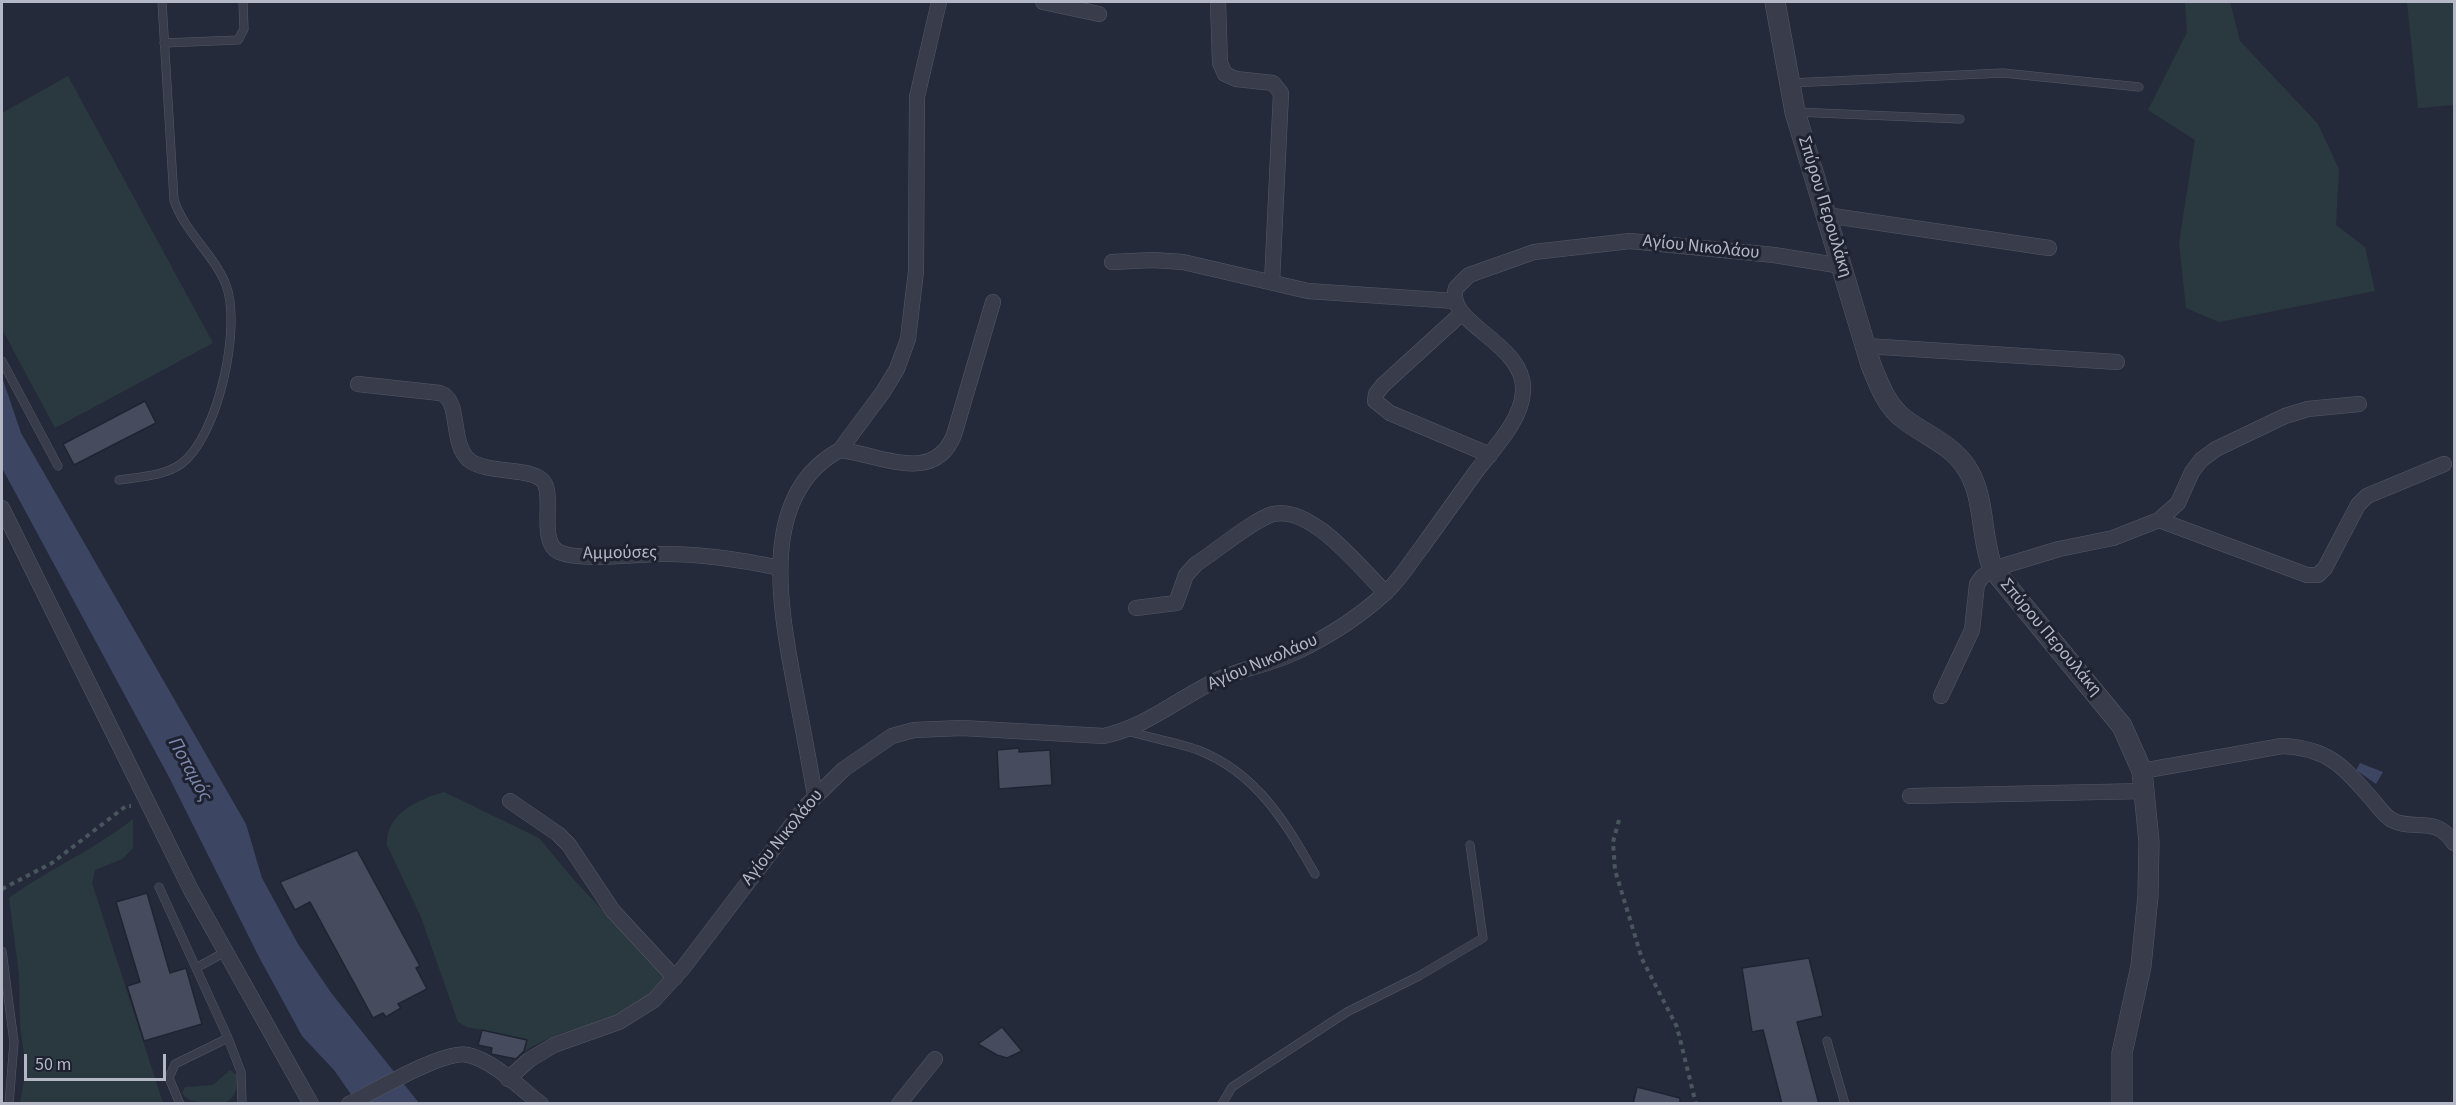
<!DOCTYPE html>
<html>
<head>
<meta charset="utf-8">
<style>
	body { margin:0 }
	#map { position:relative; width:2456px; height:1105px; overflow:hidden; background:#252a3a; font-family:"Source Sans 3",sans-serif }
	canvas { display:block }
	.frame { position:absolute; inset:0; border:3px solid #b4b8c6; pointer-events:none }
	.scale { position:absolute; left:24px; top:1054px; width:142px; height:27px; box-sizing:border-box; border:3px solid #b4b8c6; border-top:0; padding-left:8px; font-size:18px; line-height:21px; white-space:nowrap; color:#b4b8c6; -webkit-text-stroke:4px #1e2230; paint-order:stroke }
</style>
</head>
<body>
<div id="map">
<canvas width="2456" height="1105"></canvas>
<div class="frame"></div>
<div class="scale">50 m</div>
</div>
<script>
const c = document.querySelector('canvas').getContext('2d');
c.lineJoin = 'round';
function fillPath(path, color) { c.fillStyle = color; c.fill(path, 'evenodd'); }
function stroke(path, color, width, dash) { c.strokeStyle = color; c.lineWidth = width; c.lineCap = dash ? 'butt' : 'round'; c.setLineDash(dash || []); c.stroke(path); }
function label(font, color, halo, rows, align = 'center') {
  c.font = font + ' "Source Sans 3",sans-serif'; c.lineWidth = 6; c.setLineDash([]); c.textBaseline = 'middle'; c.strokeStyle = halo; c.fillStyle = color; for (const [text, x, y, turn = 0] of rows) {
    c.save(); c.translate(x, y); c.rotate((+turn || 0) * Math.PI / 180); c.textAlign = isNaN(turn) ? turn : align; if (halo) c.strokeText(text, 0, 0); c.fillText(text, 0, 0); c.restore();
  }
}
const green = new Path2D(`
	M2185,2H2230L2240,41L2318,124L2339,169L2336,225L2365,247L2375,291L2219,322L2186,308L2179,243L2195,140L2148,110L2187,32Z
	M2407,2H2454V105L2418,108Z
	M68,76L213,343L55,428L2,329V113Z
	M444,792L539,838L574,880L667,978C650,994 632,1009 610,1018C580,1029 551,1033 524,1052L527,1039L467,1027L458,1022L421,917L387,845C385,814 419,799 444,792Z
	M133,819V848L122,859L95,870L92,883L163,1103H20L26,1069L20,1025L19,974L9,898C49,869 94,850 133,819Z
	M230,1070L239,1077C238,1088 235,1097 225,1103C211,1103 190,1105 182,1093L185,1087L213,1085Z`);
const water = new Path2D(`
	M2,377L21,433L246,824L262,878L298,944L332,994L419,1103H357L334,1070L302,1036L259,957L170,779L2,468Z
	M2360,763L2383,772L2376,784L2356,770Z`);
const building = new Path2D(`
	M145,401L156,423L74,465L63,444Z
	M1019,748V752L1050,750L1052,785L999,789L997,750Z
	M357,850L420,966L416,968L427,989L398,1004L401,1008L386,1017L383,1013L373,1018L310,902L295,910L280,882Z
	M147,893L170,973L186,968L202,1024L144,1041L127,986L140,982L116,902Z
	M1809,958L1823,1016L1797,1022L1819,1104H1782L1763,1030L1752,1032L1742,968Z
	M1002,1027L1022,1051L1007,1058L997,1055L978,1044Z
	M482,1030L527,1040L524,1051L516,1059L491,1054L492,1048L478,1045Z
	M1637,1087L1680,1098V1104H1633Z`);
const path = new Path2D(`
	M1619,820L1613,842L1615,870L1642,959L1677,1027L1696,1104
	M2,889L52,863L126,806H131`);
const service = new Path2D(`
	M164,43L238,40L244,29L243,2
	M1790,83L2003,73L2139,87
	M1796,112L1960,119
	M2,361L58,466
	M119,480C139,477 164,476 181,464C218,437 242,327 226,285C214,254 185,233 174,200L162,2
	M1127,731C1151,738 1176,742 1198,750C1257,773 1286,823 1315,874
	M159,887L228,1038L175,1064L169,1078L180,1104
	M2,951L14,1042L9,1104
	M196,968L225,952
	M228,1038L241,1072L242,1104
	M1827,1041L1845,1104
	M1222,1104L1232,1087L1347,1012L1419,976L1483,938L1470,845`);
const minor = new Path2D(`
	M1043,2L1099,14
	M1218,2L1220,63L1225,74L1236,79L1273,83L1281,93L1272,282
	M1826,215L2049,248
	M1112,262L1153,260L1183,262L1308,291L1455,301
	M1462,313L1383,385L1376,394L1375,401L1390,413L1490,455
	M1866,346L2117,362
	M358,384L440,393C462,400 449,442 469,460C488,475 537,466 545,484C553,500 539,543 559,552C581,562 641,553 667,554C706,554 742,560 780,568
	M840,450L883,392L897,369L908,339L916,271L917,97L939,2
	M2,508L191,890L311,1104
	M2159,520L2307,575H2318L2325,568L2358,505L2367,496L2444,464
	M1136,608L1176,603L1186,575L1196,564C1215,552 1254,519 1273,514C1312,505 1360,568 1386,593
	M1941,696L1972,630L1977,584L1982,577L1993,569L2059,549L2113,538L2159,520L2178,503L2192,472L2201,460L2216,449L2285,416L2308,409L2359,404
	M2142,771L2282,746C2327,748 2342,765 2370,797C2377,805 2384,816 2392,820C2414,832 2435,814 2454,843
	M815,796C809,760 802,724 795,688C781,612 756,495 840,450C881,455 934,485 954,435L993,302
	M1910,796L2146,791
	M510,801L558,834L569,845L613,911L675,978
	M508,1079L529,1060L554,1045L619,1022L654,1000L683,968L806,806L844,769L892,736L914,730L962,728L1104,736C1148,726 1177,699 1217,680C1243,668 1273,664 1298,651C1329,636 1360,616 1385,593C1400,580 1410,562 1422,547C1440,522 1457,498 1475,473C1492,450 1521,422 1523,392C1527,343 1444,324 1456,288L1469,275L1534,252L1630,241L1774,255L1842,266
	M349,1104C373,1092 445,1049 468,1055C494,1061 520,1088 541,1104
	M899,1104L935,1059`);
const tertiary = new Path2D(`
	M1775,2L1795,112L1871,365C1879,385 1887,406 1904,419C1925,435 1951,444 1966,467C1986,496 1980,538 1993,569L2122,726L2142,771L2149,842L2148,896L2141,966L2122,1053V1104`);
const streetNames = [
	["Σπύρου Περουλάκη",1824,207,73],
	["Αγίου Νικολάου",1701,248,6],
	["Αμμούσες",620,554,-1],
	["Σπύρου Περουλάκη",2050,638,50],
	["Αγίου Νικολάου",1263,663,-23],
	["Αγίου Νικολάου",783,838,-51]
];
const waterNames = [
	["Ποταμός",189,770,61]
];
fillPath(green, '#2a393f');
fillPath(water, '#3c4562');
fillPath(building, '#464b5e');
stroke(building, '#202432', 1.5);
stroke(service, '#545866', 9);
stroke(minor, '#545866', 16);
stroke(tertiary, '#545866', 21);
stroke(path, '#49565d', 4, [4.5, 4.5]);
stroke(service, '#393d4b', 8);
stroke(minor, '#393d4b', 15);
stroke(tertiary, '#393d4b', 20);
label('18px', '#b4b8c6', '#1e2230', streetNames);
label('italic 20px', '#7e89ac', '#1e2230', waterNames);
</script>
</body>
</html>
